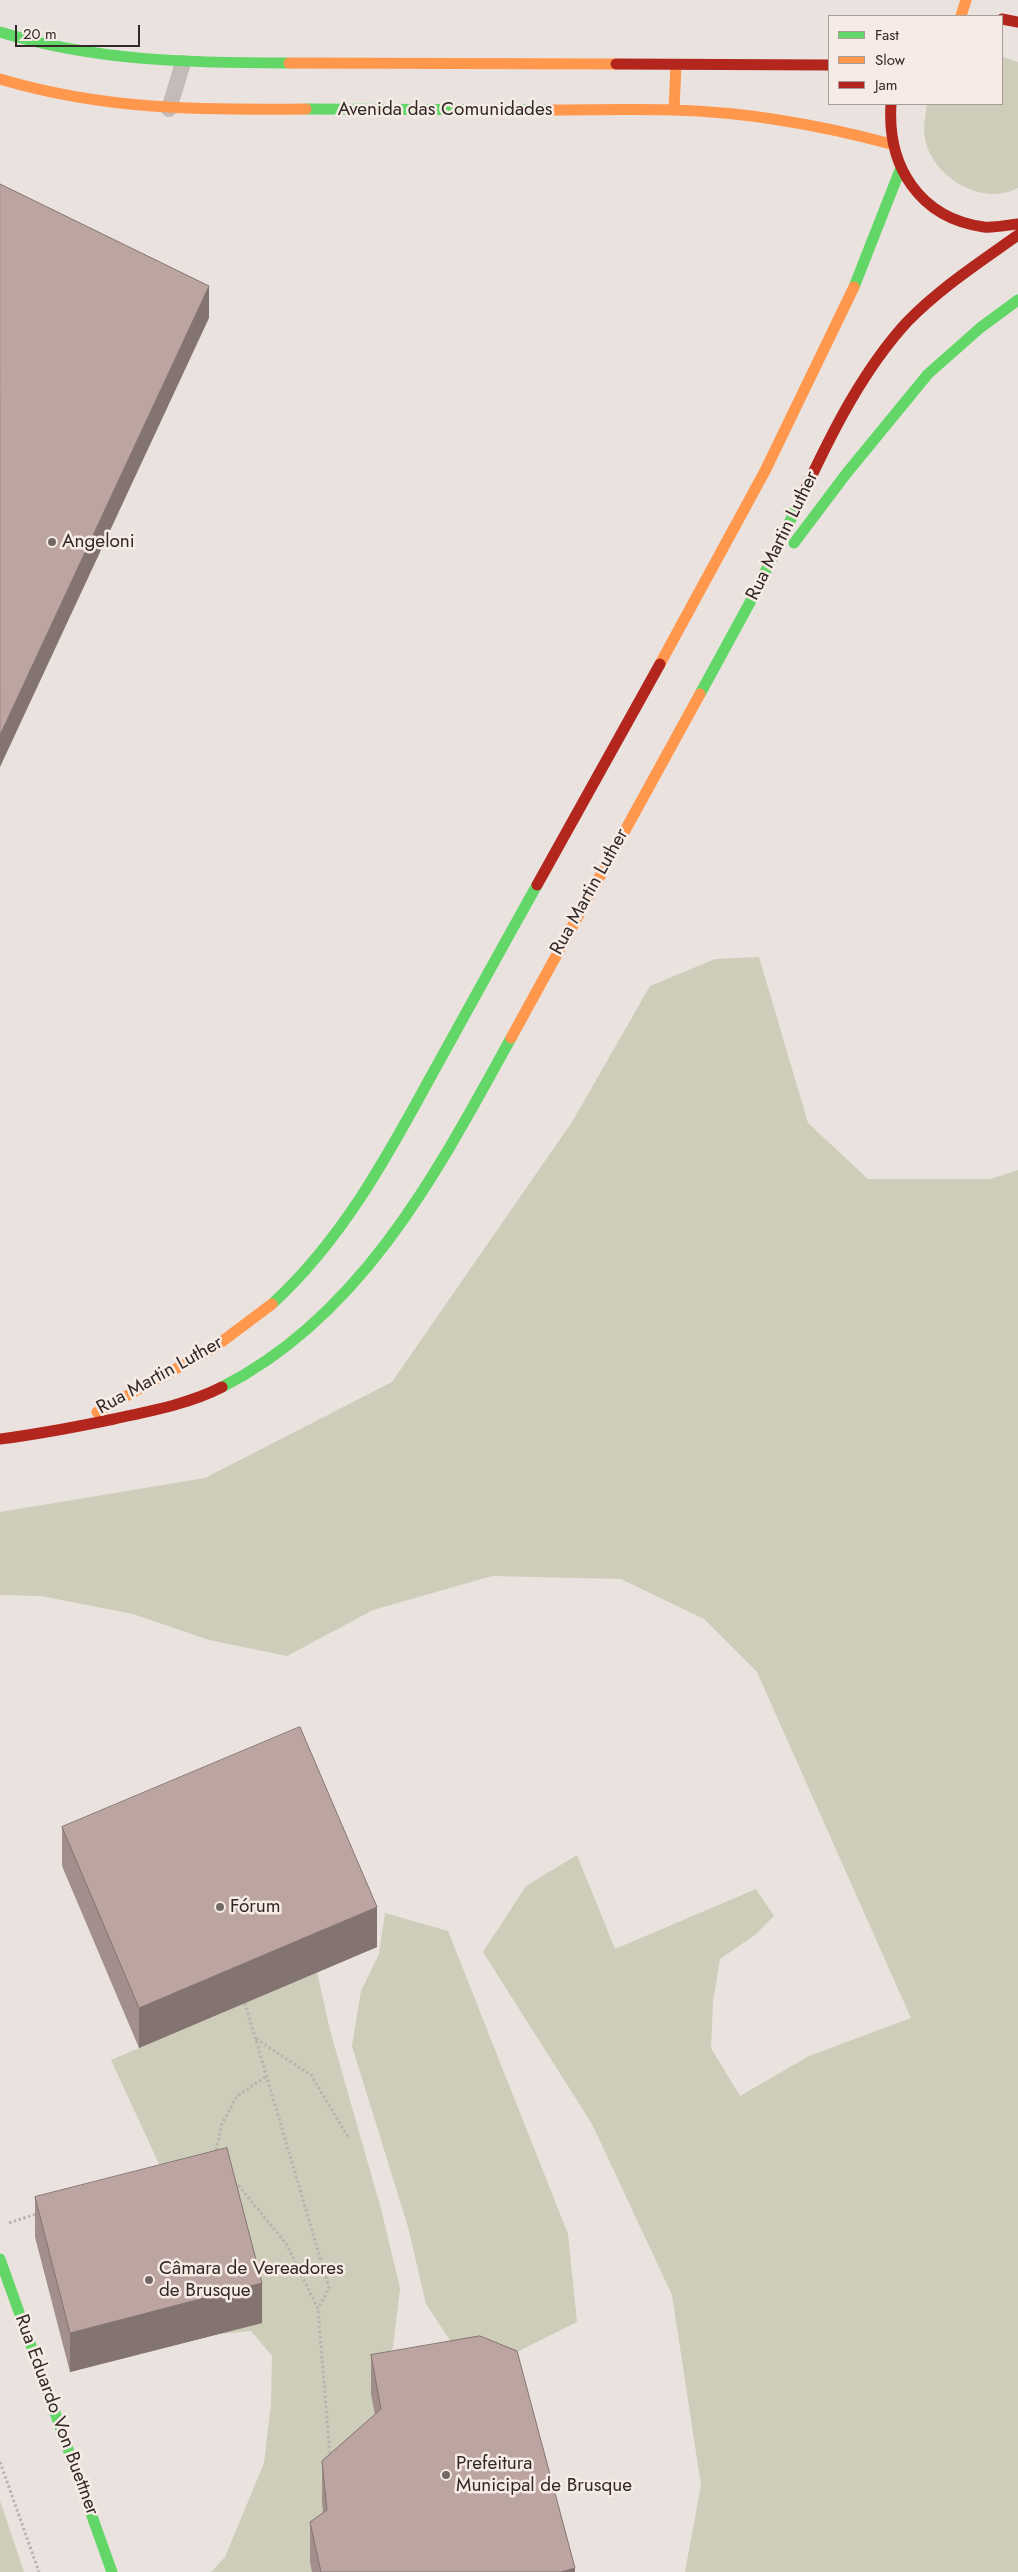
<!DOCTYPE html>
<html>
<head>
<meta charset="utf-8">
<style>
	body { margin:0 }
	#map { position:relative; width:1018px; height:2572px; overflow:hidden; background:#e9e2de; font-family:Jost,sans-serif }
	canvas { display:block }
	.legend { position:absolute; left:828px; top:15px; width:175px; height:90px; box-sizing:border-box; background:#f7ece5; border:1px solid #a89e99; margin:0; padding:6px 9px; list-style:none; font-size:15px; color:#322826 }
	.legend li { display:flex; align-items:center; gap:10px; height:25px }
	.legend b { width:25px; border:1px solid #a89e99 }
	.scale { position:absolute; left:15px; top:25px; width:125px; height:22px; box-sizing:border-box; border:2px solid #322826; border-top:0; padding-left:6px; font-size:15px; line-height:18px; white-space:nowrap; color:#322826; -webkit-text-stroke:4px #f7ece5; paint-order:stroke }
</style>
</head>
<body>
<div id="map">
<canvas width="1018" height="2572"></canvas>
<ul class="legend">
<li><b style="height:6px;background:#63d668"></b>Fast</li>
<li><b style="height:6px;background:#ff974d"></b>Slow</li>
<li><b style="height:6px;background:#b3261e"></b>Jam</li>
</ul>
<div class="scale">20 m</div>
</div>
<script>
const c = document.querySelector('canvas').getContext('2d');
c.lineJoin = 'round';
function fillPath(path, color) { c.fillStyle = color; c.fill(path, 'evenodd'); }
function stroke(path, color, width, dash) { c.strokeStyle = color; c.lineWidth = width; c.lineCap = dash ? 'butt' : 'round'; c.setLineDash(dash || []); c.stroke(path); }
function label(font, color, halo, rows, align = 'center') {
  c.font = font + ' Jost,sans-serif'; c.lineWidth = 5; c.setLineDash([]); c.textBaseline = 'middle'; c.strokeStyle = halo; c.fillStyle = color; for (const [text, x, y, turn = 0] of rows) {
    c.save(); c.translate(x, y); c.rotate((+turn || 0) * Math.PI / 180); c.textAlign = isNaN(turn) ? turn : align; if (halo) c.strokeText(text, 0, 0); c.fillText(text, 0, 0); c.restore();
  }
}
const green = new Path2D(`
	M1002,57L1018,62V188C984,206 938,180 927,146C922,132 925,118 927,104H1002Z
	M759,957L808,1123L868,1179H990L1018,1170V2572H685L701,2485L672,2295L592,2124L483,1952L526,1886L577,1855L615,1949L756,1889L774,1916L755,1935L720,1959L713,2001L711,2048L740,2096L809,2056L911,2018L757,1672L704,1619L621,1579L492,1576L373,1610L287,1656L209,1640L133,1614L41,1596L0,1595V1512L205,1478L392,1382L572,1122L650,986L715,959Z
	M385,1913L448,1931L568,2234L577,2322L519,2351L489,2359L455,2348L426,2304L408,2227L352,2046L361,1991L379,1954Z
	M317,1972L330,2030L381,2209L400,2288L393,2347L371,2395L381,2449L327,2550L312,2572H211L225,2557L264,2463L271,2404L272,2356L251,2331L219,2334L262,2323L176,2201L111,2060Z
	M0,2501L24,2572H0Z`);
const path = new Path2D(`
	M245,2003L329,2288L318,2309
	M256,2039L311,2075L348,2137
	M215,2155L222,2124L237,2096L267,2076
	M234,2183L239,2186L287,2245L318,2309L330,2456
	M9,2223L39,2213
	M0,2462L39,2572`);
const lane = new Path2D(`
	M169,109L183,63`);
const fast = new Path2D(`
	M0,32C95,61 190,63 289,63
	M306,109L549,110
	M854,287L900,170
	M794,543L846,474L928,374L980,328L1018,300
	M700,694L754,595L806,488
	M272,1304C341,1241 386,1159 430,1078C466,1013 501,949 537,885
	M222,1387C362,1316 438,1171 511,1038
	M0,2259L112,2572`);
const slow = new Path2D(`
	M961,16L966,0
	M289,63L616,64
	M0,79C104,110 199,110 306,109
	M549,110C590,110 632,109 674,110C747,112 820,125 891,144
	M674,110L676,65
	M660,664L765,471L854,287
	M511,1038L700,694
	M97,1412L212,1349L272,1304`);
const jam = new Path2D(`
	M1002,19L1018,22
	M616,64L829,65
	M891,104C887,166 919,218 984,227C995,228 1007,225 1018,224
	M806,488C833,430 864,369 907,322C940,288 980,262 1018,235
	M537,885L660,664
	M0,1439C39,1434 76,1427 114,1419C150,1411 189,1404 222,1387`);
const wall = new Path2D(`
	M62,1827L377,1947L139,2048L62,1866Z
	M35,2197L262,2323L70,2372L35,2237Z
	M371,2355L575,2572H312L310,2562V2522L323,2513L322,2501V2461L375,2415L371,2395Z`);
const shadedWall = new Path2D(`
	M209,286V318L0,767V735Z
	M377,1907V1947L139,2048V2008Z
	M262,2283V2323L70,2372V2333Z
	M575,2568V2572H561Z`);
const building = new Path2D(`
	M0,184L209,286L0,735Z
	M300,1727L377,1907L139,2008L62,1827Z
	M227,2148L262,2283L70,2333L35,2197Z
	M480,2336L517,2351L575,2568L561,2572H321L310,2522L327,2510L322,2461L381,2409L371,2355Z`);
const markers = [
	[52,542,5,"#726966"],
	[220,1907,5,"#726966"],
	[149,2280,5,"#726966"],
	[446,2475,5,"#726966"]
];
const streetNames = [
	["Avenida das Comunidades",445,110],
	["Rua Martin Luther",783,536,-64],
	["Rua Martin Luther",590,892,-61],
	["Rua Martin Luther",160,1376,-29],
	["Rua Eduardo Von Buettner",56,2415,70]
];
const poiNames = [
	["Angeloni",62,542],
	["Fórum",230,1907],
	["Câmara de Vereadores",159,2269],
	["de Brusque",159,2291],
	["Prefeitura",456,2464],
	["Municipal de Brusque",456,2486]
];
fillPath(green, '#cdcdb9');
stroke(path, '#bbb3b0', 3, [2.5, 2.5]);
stroke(lane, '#c2bbb7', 16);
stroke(fast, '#63d668', 11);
stroke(slow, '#ff974d', 11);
stroke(jam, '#b3261e', 11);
fillPath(wall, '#a28e8a');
fillPath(shadedWall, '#847471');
fillPath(building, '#bca5a1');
stroke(building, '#847471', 1);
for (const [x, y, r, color] of markers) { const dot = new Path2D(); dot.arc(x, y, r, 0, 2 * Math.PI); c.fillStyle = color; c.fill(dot); stroke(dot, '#f7ece5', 2); }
label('19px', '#322826', '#f7ece5', streetNames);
label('19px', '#322826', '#f7ece5', poiNames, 'left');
</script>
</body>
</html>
